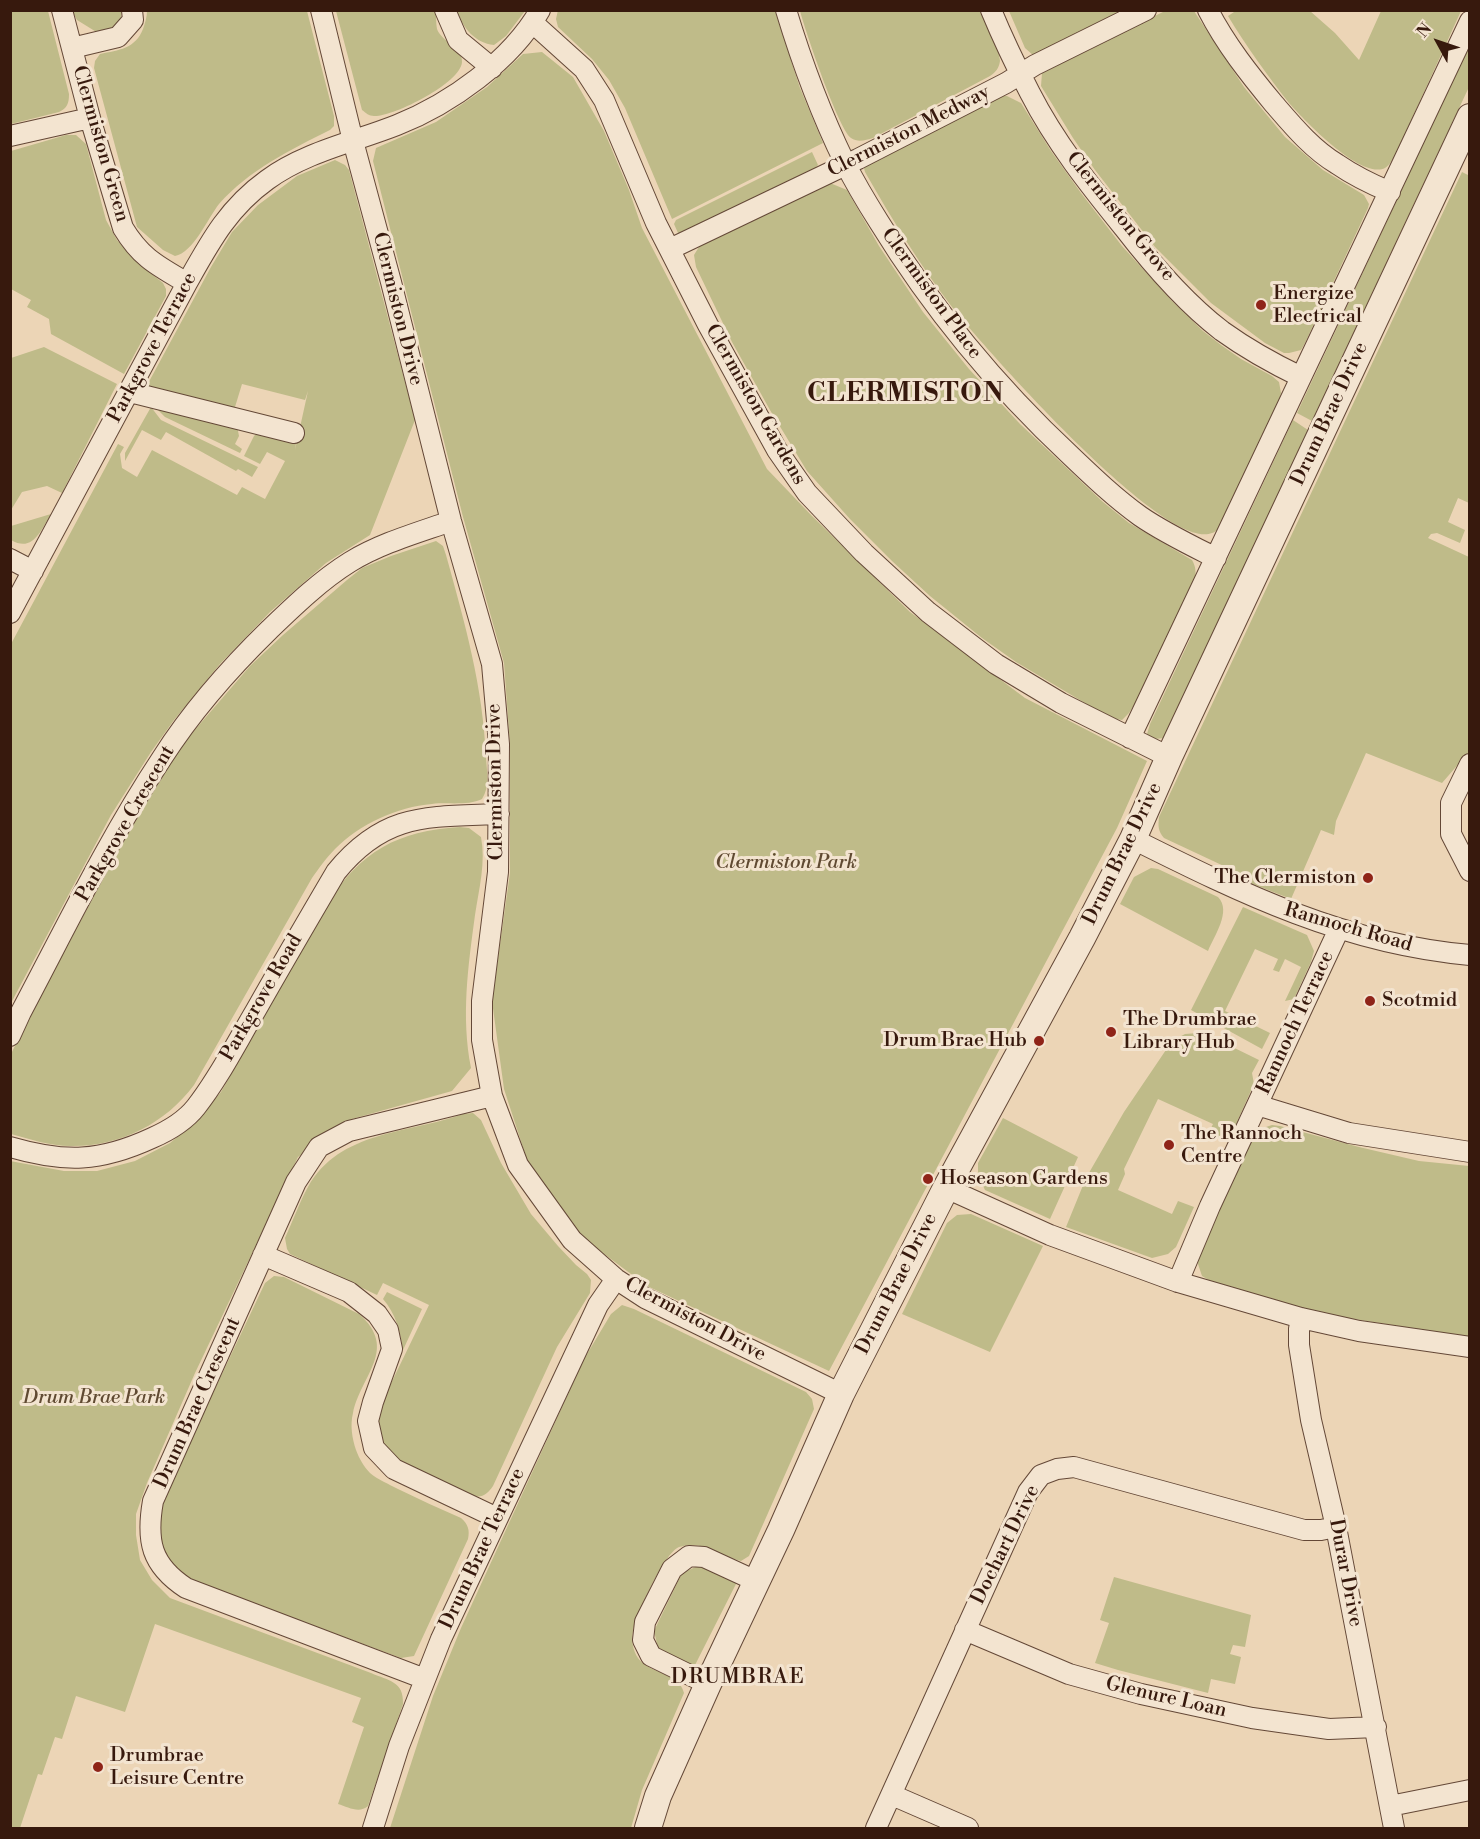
<!DOCTYPE html>
<html>
<head>
<meta charset="utf-8">
<style>
	body { margin:0 }
	#map { position:relative; width:1480px; height:1839px; overflow:hidden; background:#ecd5b6; font-family:"Libre Bodoni",serif }
	canvas { display:block }
	.frame { position:absolute; inset:0; border:12px solid #37190d; pointer-events:none }
	.north { position:absolute; left:1408px; top:12px; width:60px; height:60px; -webkit-text-stroke:4px #f3e4d0; paint-order:stroke; rotate:310deg; font-size:16px; font-weight:700; line-height:24px; text-align:center; color:#37190d }
	.north::after { content:''; display:block; margin:auto; width:21px; height:27px; background:#37190d; clip-path:polygon(50% 0,100% 100%,50% 72%,0 100%) }
</style>
</head>
<body>
<div id="map">
<canvas width="1480" height="1839"></canvas>
<div class="frame"></div>
<div class="north">N</div>
</div>
<script>
const c = document.querySelector('canvas').getContext('2d');
c.lineJoin = 'round';
function fillPath(path, color) { c.fillStyle = color; c.fill(path, 'evenodd'); }
function stroke(path, color, width, dash) { c.strokeStyle = color; c.lineWidth = width; c.lineCap = dash ? 'butt' : 'round'; c.setLineDash(dash || []); c.stroke(path); }
function label(font, color, halo, rows, align = 'center') {
  c.font = font + ' "Libre Bodoni",serif'; c.lineWidth = 6; c.setLineDash([]); c.textBaseline = 'middle'; c.strokeStyle = halo; c.fillStyle = color; for (const [text, x, y, turn = 0] of rows) {
    c.save(); c.translate(x, y); c.rotate((+turn || 0) * Math.PI / 180); c.textAlign = isNaN(turn) ? turn : align; if (halo) c.strokeText(text, 0, 0); c.fillText(text, 0, 0); c.restore();
  }
}
const green = new Path2D(`
	M558,10L775,11L800,88L823,143L672,219L625,108L609,80L592,59L558,27L556,19Z
	M1237,10L1310,11L1335,33L1359,60L1381,11H1461L1394,158C1391,161 1389,166 1385,168C1361,180 1304,120 1289,103C1267,75 1246,46 1228,16Z
	M10,11H48L69,94C69,104 67,108 59,112L11,124Z
	M72,11H122L121,18L116,28L98,33L77,20Z
	M147,11H307L334,116V126L330,130C290,150 249,170 219,204C208,218 193,253 175,256L163,250L137,227L94,68L95,61L100,54C119,50 135,49 143,29C145,23 147,17 147,11Z
	M336,11H436C436,16 436,24 437,29C441,41 463,48 462,62C461,83 393,117 374,116C369,116 366,113 362,110Z
	M457,11V10L525,11L506,36L494,45C475,43 463,28 457,11Z
	M800,11H981C985,22 1000,50 1000,61C999,68 996,72 990,76L873,138C866,140 858,143 851,138C838,128 805,30 800,11Z
	M1009,11H1126L1034,56L1025,48Z
	M1165,11H1194L1244,87L1285,137L1323,170L1364,195L1369,204L1368,208L1305,343L1301,350L1289,353H1284L1265,343L1211,303L1155,247L1095,170L1073,138L1041,86L1042,73L1049,68Z
	M1469,46V87L1312,421L1297,413Z
	M542,52L573,77L604,131L629,190L642,228L767,469L812,516L910,612L1025,698L1147,761L1117,828L829,1371L647,1286L572,1230L528,1163L504,1089L492,1001L510,873V745L504,663L463,517L373,161L376,148L436,122L487,87L523,54Z
	M1001,96H1007L1021,103L1051,151L1081,193L1122,246L1172,301L1203,331L1221,345L1241,359L1272,376L1279,382L1281,393L1280,398L1221,523C1219,527 1217,532 1212,533C1165,553 982,345 952,307C919,264 892,219 865,172L864,168L866,164Z
	M66,135H76L86,144L106,220L117,240L138,263L163,283L166,289V296L124,374L51,334L49,319L27,307L31,300L11,289V151Z
	M812,152L818,165L812,172L685,234L678,233L674,224L676,220Z
	M335,160L345,165L349,170L415,420L370,535L326,563L270,612L220,664L174,720L151,752L111,815L11,1003V644L118,444L124,447L120,454L122,468L137,477L152,450L237,495L242,487L265,499L285,461L267,452L260,464L244,456L254,436L260,430L297,437L295,450L308,391L305,400L242,384L235,407L236,412L145,389L211,267L232,232L258,205L297,176Z
	M1462,172L1470,176L1469,503L1458,498L1448,522L1465,530L1460,543L1437,533L1431,534L1428,538L1469,557V755L1462,760L1442,783L1366,753L1336,821L1334,835L1321,830L1291,899L1240,879L1243,875L1164,838C1158,831 1158,826 1159,817Z
	M830,183L847,190L879,246L923,312L969,369L1020,424L1103,502L1129,523L1192,560C1196,567 1196,572 1195,580L1136,702L1129,713L1122,720L1110,718L1016,662L982,638L930,596L892,561L850,519L807,471L770,410L732,342L696,267L694,255L702,242L820,186Z
	M44,347L117,384L62,493L47,486L22,492L11,510V358Z
	M160,406L237,426L239,436L235,444L242,449L240,453L165,417L158,410Z
	M151,407L161,420L258,467L252,477L238,469L236,471L166,432L161,440L142,430L125,461V453Z
	M1293,420L1308,430L1164,738C1157,739 1152,740 1147,734L1150,724Z
	M51,514C41,530 33,553 11,540V526Z
	M436,541L443,546L446,555C465,624 483,686 486,758C487,772 490,787 482,799C469,806 447,802 432,804C397,807 360,824 335,849C327,857 319,868 312,878L194,1085C165,1124 119,1147 70,1146C50,1146 30,1139 11,1134L10,1056L33,1009L128,833L172,761L187,739L250,666L283,635L347,580L362,568L391,556Z
	M460,827L469,828L481,837C486,862 479,889 475,915C468,967 461,1016 471,1068L452,1091L352,1119C340,1125 327,1131 316,1139C310,1145 306,1152 298,1157L195,1373L147,1483L136,1514V1535L140,1560L152,1580L170,1598L371,1673C389,1681 404,1681 403,1704L368,1806C359,1814 348,1807 338,1804L364,1727L352,1722L361,1698L155,1624L125,1712L76,1696L62,1739L55,1737L42,1775L38,1774L20,1828H11L10,1161L64,1171H97L135,1161L170,1143L193,1124L221,1092L327,904C361,851 397,831 460,827Z
	M1151,868L1158,869L1218,897C1232,911 1214,936 1208,951L1120,904L1134,877Z
	M1243,907L1307,935L1314,951L1311,962L1294,999L1285,1001L1301,967L1285,959L1279,972L1273,970L1278,959L1255,949L1225,1011L1270,1033L1262,1049L1191,1010Z
	M1198,1033L1212,1037L1259,1060L1252,1073L1254,1084L1228,1142L1208,1134L1213,1124L1158,1099L1124,1169L1125,1174L1118,1190L1172,1214L1178,1201L1194,1207L1176,1247L1168,1254L1152,1258L1066,1227L1086,1178L1124,1112L1172,1041L1185,1034Z
	M473,1113L481,1120L501,1163L531,1214L558,1246L576,1265L587,1274L591,1280L590,1293L557,1347L493,1486C488,1493 483,1498 474,1496L396,1460L382,1442L379,1434L378,1419L381,1404L429,1305L383,1283L377,1295L290,1254L287,1249L285,1238C293,1221 299,1203 308,1187C340,1130 408,1134 463,1114Z
	M1003,1118L1078,1157L1050,1219L985,1190L978,1175V1163Z
	M1272,1125L1280,1126L1359,1147L1419,1161L1469,1166V1337L1322,1314L1212,1282L1202,1276L1196,1258L1250,1141L1263,1128Z
	M971,1214L1043,1246L990,1352L902,1314L947,1223L957,1215Z
	M274,1276L284,1277L359,1314C399,1349 361,1375 353,1413C350,1425 352,1438 356,1450C359,1458 364,1467 370,1473C378,1480 389,1484 398,1489C419,1499 440,1509 461,1518C468,1524 470,1530 468,1539L414,1656L401,1658L196,1582C177,1571 159,1555 158,1531C158,1522 160,1512 161,1503L265,1283Z
	M387,1292L422,1309L403,1350C400,1331 396,1314 383,1299Z
	M622,1305L634,1309L806,1392L812,1399L814,1409L749,1556L741,1561C720,1556 703,1539 679,1547C664,1553 636,1615 633,1631C631,1640 633,1651 638,1658C649,1674 679,1672 684,1693L642,1790L631,1828H390L433,1696L461,1628L584,1359L611,1314Z
	M700,1565L737,1582L694,1667L658,1648L654,1631L682,1573Z
	M1114,1577L1251,1615L1245,1647L1233,1645L1230,1654L1241,1657L1235,1684L1211,1679L1208,1693L1118,1670L1095,1663L1109,1623L1100,1620Z`);
const minor = new Path2D(`
	M62,10L90,118L123,228C141,258 158,266 187,283
	M321,10L353,141L391,282L451,521L492,664L499,744L498,872L482,1001V1040L492,1096L518,1165L572,1240L616,1279L645,1298L841,1394
	M445,10L458,40L492,68
	M786,10C802,63 821,114 845,163C855,183 867,203 879,222C933,310 996,386 1071,456C1093,477 1115,498 1140,516C1163,532 1190,545 1216,558
	M991,10C1003,39 1016,66 1030,93C1055,142 1090,186 1124,228C1151,263 1188,305 1222,331C1247,349 1274,364 1301,377
	M1208,10C1226,45 1250,75 1274,104C1293,126 1312,149 1337,164C1353,175 1371,184 1390,192
	M533,23L584,69L604,100L656,223L708,325L777,450L807,493L864,553L928,612L996,664L1061,703L1169,757
	M72,48L118,37L133,20L132,10
	M10,136L90,118
	M670,249L858,159L1006,83L1035,65L1146,10
	M130,392L294,433
	M10,559L33,571
	M10,613L187,283C210,242 228,208 267,180C305,152 354,142 397,125C450,104 511,61 540,10
	M1130,738L1470,21
	M1470,764L1451,803V834L1470,871
	M1133,839C1243,894 1345,944 1470,955
	M10,1036L21,1012C66,927 109,838 162,758C192,711 230,668 270,629C295,605 321,580 350,562C381,543 417,533 451,521
	M1257,1105L1349,1133L1470,1152
	M10,1147C65,1163 100,1162 152,1138C168,1131 185,1121 196,1107C219,1078 237,1042 256,1010C282,964 309,918 336,872C385,812 428,817 499,814
	M946,1188L1050,1235L1178,1282L1301,1318L1359,1331L1470,1347
	M263,1255L349,1292L377,1314L388,1330L392,1349L373,1402L368,1421L374,1448L394,1469L497,1518
	M1178,1282L1210,1206L1339,929
	M1301,1318L1299,1329V1345L1311,1420L1336,1527L1394,1828
	M965,1630L1069,1674L1141,1694L1252,1718L1329,1729L1376,1727
	M425,1679L186,1588C151,1565 146,1541 153,1501L296,1182L319,1147L349,1131L492,1096
	M708,1684L651,1656L643,1640L645,1622L672,1569L689,1556L704,1557L756,1581
	M892,1795L968,1828
	M1390,1806L1470,1790
	M373,1828L399,1746L441,1639L598,1305L616,1279
	M876,1828L1028,1492L1041,1475L1057,1469L1074,1467L1304,1530H1321L1336,1527`);
const tertiary = new Path2D(`
	M648,1828L658,1796L708,1684L781,1530L841,1394L946,1188L1082,938L1133,839L1169,757L1470,117`);
const markers = [
	[1261,305,6,"#8f2418"],
	[1368,878,6,"#8f2418"],
	[1370,1001,6,"#8f2418"],
	[1111,1032,6,"#8f2418"],
	[1039,1041,6,"#8f2418"],
	[1169,1145,6,"#8f2418"],
	[928,1179,6,"#8f2418"],
	[98,1767,6,"#8f2418"]
];
const streetNames = [
	["Clermiston Medway",909,132,-27],
	["Clermiston Green",100,144,74],
	["Clermiston Grove",1120,217,51],
	["Clermiston Place",931,294,54],
	["Clermiston Drive",397,309,76],
	["Parkgrove Terrace",153,348,-62],
	["Clermiston Gardens",755,405,60],
	["Drum Brae Drive",1330,414,-65],
	["Clermiston Drive",496,782,-91],
	["Parkgrove Crescent",126,824,-60],
	["Drum Brae Drive",1123,854,-64],
	["Rannoch Road",1348,928,16],
	["Parkgrove Road",262,998,-60],
	["Rannoch Terrace",1296,1023,-65],
	["Drum Brae Drive",897,1284,-63],
	["Clermiston Drive",695,1320,28],
	["Drum Brae Crescent",198,1403,-66],
	["Dochart Drive",1006,1545,-64],
	["Drum Brae Terrace",483,1549,-65],
	["Durar Drive",1345,1573,79],
	["Glenure Loan",1166,1698,13]
];
const poiNames = [
	["Energize",1273,294],
	["Electrical",1273,317],
	["The Clermiston",1356,878,"right"],
	["Scotmid",1382,1001],
	["The Drumbrae",1123,1020],
	["Library Hub",1123,1043],
	["Drum Brae Hub",1027,1041,"right"],
	["The Rannoch",1181,1134],
	["Centre",1181,1157],
	["Hoseason Gardens",940,1179],
	["Drumbrae",110,1756],
	["Leisure Centre",110,1779]
];
const parkNames = [
	["Clermiston Park",786,863],
	["Drum Brae Park",94,1398]
];
const neighbourhoodNames = [
	["DRUMBRAE",738,1678]
];
const districtNames = [
	["CLERMISTON",906,395]
];
fillPath(green, '#bfbb89');
stroke(minor, '#644837', 22);
stroke(tertiary, '#644837', 28);
stroke(minor, '#f3e4d0', 20);
stroke(tertiary, '#f3e4d0', 26);
for (const [x, y, r, color] of markers) { const dot = new Path2D(); dot.arc(x, y, r, 0, 2 * Math.PI); c.fillStyle = color; c.fill(dot); stroke(dot, '#f3e4d0', 2); }
label('20px', '#37190d', '#f3e4d0', streetNames);
label('20px', '#37190d', '#f3e4d0', poiNames, 'left');
label('italic 20px', '#604a32', '#f3e4d0', parkNames);
c.letterSpacing = '1.5px';
label('21px', '#37190d', '#f3e4d0', neighbourhoodNames);
c.letterSpacing = '0px';
c.letterSpacing = '1.5px';
label('bold 26px', '#37190d', '#f3e4d0', districtNames);
c.letterSpacing = '0px';
</script>
</body>
</html>
